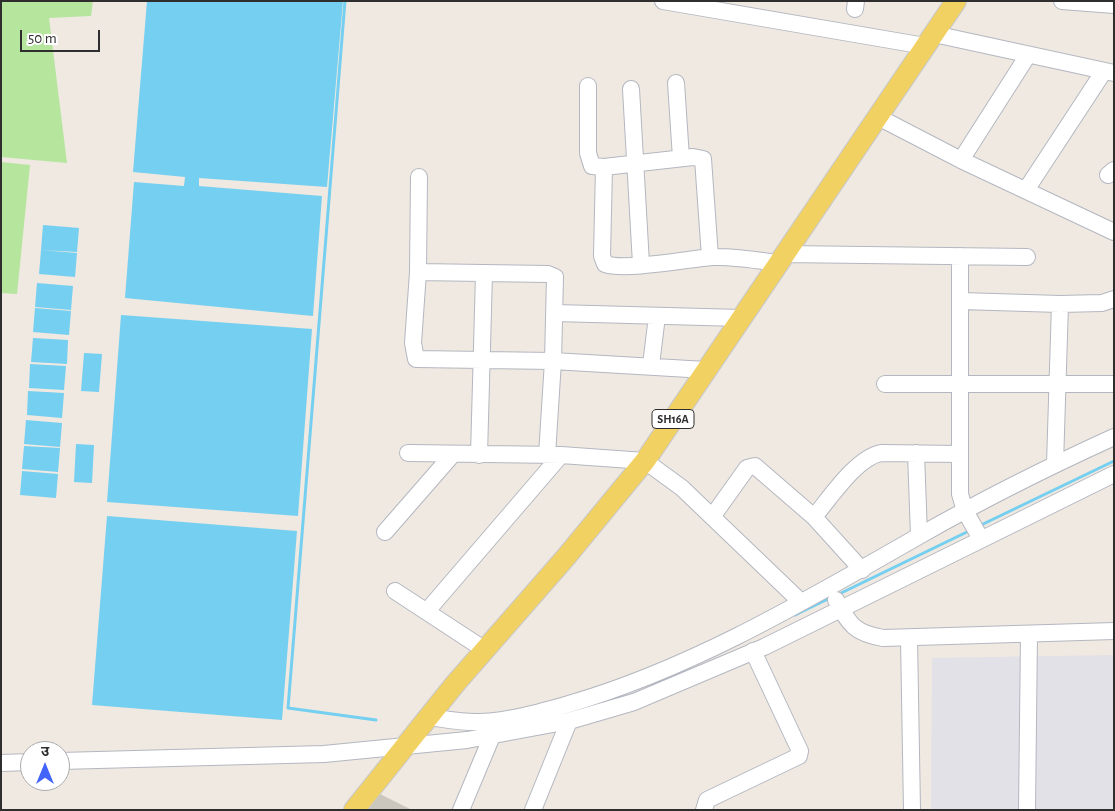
<!DOCTYPE html>
<html>
<head>
<meta charset="utf-8">
<style>
	body { margin:0 }
	#map { position:relative; width:1115px; height:811px; overflow:hidden; background:#efe9e1; font-family:"Alegreya Sans","Noto Sans Devanagari",sans-serif }
	canvas { display:block }
	.frame { position:absolute; inset:0; border:2px solid #2e2e2e; pointer-events:none }
	.north { position:absolute; left:20px; top:741px; width:50px; height:50px; box-sizing:border-box; background:#fff; border:1px solid #ababab; border-radius:50%; rotate:0deg; font-size:14px; font-weight:700; line-height:20px; text-align:center; color:#2e2e2e }
	.north::after { content:''; display:block; margin:auto; width:18px; height:22px; background:#4264fb; clip-path:polygon(50% 0,100% 100%,50% 72%,0 100%) }
	.scale { position:absolute; left:20px; top:30px; width:80px; height:22px; box-sizing:border-box; border:2px solid #2e2e2e; border-top:0; padding-left:6px; font-size:15px; line-height:18px; white-space:nowrap; color:#2e2e2e; -webkit-text-stroke:4px #fff; paint-order:stroke }
</style>
</head>
<body>
<div id="map">
<canvas width="1115" height="811"></canvas>
<div class="frame"></div>
<div class="north">उ</div>
<div class="scale">50 m</div>
</div>
<script>
const c = document.querySelector('canvas').getContext('2d');
c.lineJoin = 'round';
function fillPath(path, color) { c.fillStyle = color; c.fill(path, 'evenodd'); }
function stroke(path, color, width, dash) { c.strokeStyle = color; c.lineWidth = width; c.lineCap = dash ? 'butt' : 'round'; c.setLineDash(dash || []); c.stroke(path); }
function label(font, color, halo, rows, align = 'center') {
  c.font = font + ' "Alegreya Sans",sans-serif'; c.lineWidth = 4; c.setLineDash([]); c.textBaseline = 'middle'; c.strokeStyle = halo; c.fillStyle = color; for (const [text, x, y, turn = 0] of rows) {
    c.save(); c.translate(x, y); c.rotate((+turn || 0) * Math.PI / 180); c.textAlign = isNaN(turn) ? turn : align; if (halo) c.strokeText(text, 0, 0); c.fillText(text, 0, 0); c.restore();
  }
}
const industrial = new Path2D(`
	M1114,655V810H931L932,658Z`);
const green = new Path2D(`
	M1,1H93L91,16L49,18L67,163L1,157Z
	M1,162L30,165L17,294L1,293Z`);
const water = new Path2D(`
	M147,1H343L327,187L199,178V186L322,196L313,316L125,298L134,182L184,186L185,177L133,172Z
	M43,225L79,228L77,252L41,250Z
	M41,250L77,253L75,277L39,274Z
	M37,283L73,286L71,310L35,307Z
	M35,308L71,311L69,335L33,332Z
	M121,315L312,329L298,516L107,502Z
	M33,338L68,340L67,364L31,362Z
	M84,353L102,354L99,392L81,391Z
	M30,364L66,366L64,390L29,388Z
	M28,391L64,393L62,418L27,415Z
	M26,420L62,423L60,447L24,444Z
	M76,444L94,445L92,483L74,482Z
	M24,446L60,448L58,472L22,469Z
	M22,471L58,474L56,498L20,495Z
	M107,516L297,531L282,720L92,705Z`);
const stream = new Path2D(`
	M345,1L288,708L376,720
	M979,526L1114,461
	M837,595L971,530
	M795,615L832,597
	M572,711L602,702`);
const building = new Path2D(`
	M378,793L412,810H368Z`);
const minor = new Path2D(`
	M663,1L925,46
	M1062,1L1114,5
	M855,9L856,1
	M934,34L1114,73
	M676,83L681,158
	M588,86V153L592,166L604,167L693,157L703,159L710,257
	M631,89L641,264
	M878,117L961,160L1114,232
	M961,160L1028,55
	M604,167L602,256L605,264C625,271 688,259 712,257C734,256 756,260 777,263
	M1108,175L1114,170
	M419,177L418,272L413,343L416,359L553,361L706,370
	M1026,190L1104,71
	M784,254L1027,257
	M960,256V494L965,511L981,539
	M418,272L548,274L555,277L553,361L547,455
	M961,301L1060,304L1102,303L1114,299
	M555,313L741,318
	M651,365L657,316
	M885,384H1114
	M408,453L561,455L645,461L682,488L801,602
	M916,453L919,536
	M479,455L484,274
	M1055,464L1060,304
	M712,517L747,468L755,466L814,517L862,570
	M814,517C830,498 856,458 881,453L959,454
	M385,532L453,454
	M395,591L485,650
	M836,600C850,625 854,633 883,638L1114,631
	M427,611L561,455
	M909,638L912,810
	M428,717C445,719 463,723 480,722C510,721 541,712 569,704C693,668 807,600 919,536C982,500 1048,467 1114,437
	M60,761L324,754L467,740L569,721L634,702L764,647L1114,474
	M1,763L30,762
	M461,810L492,736
	M533,810L569,721
	M704,810L707,800L799,756L800,751L753,651
	M1027,810L1029,634`);
const major = new Path2D(`
	M354,810L455,684L566,557L645,461L956,1`);
const shields = [
	[673,419,42]
];
const shieldNames = [
	["SH16A",673,419]
];
fillPath(industrial, '#e3e1e8');
fillPath(green, '#b6e59e');
fillPath(water, '#75cff0');
stroke(stream, '#75cff0', 3);
fillPath(building, '#cbc7bf');
stroke(minor, '#b4b7c1', 18);
stroke(major, '#c9c9c9', 22);
stroke(minor, '#fff', 16);
stroke(major, '#f2d163', 20);
for (const [x, y, w] of shields) { const box = new Path2D(); box.roundRect(x - w / 2, y - 9.5, w, 19, 4); c.fillStyle = '#fff'; c.fill(box); stroke(box, '#2e2e2e', 1); }
label('bold 12px', '#2e2e2e', null, shieldNames);
</script>
</body>
</html>
